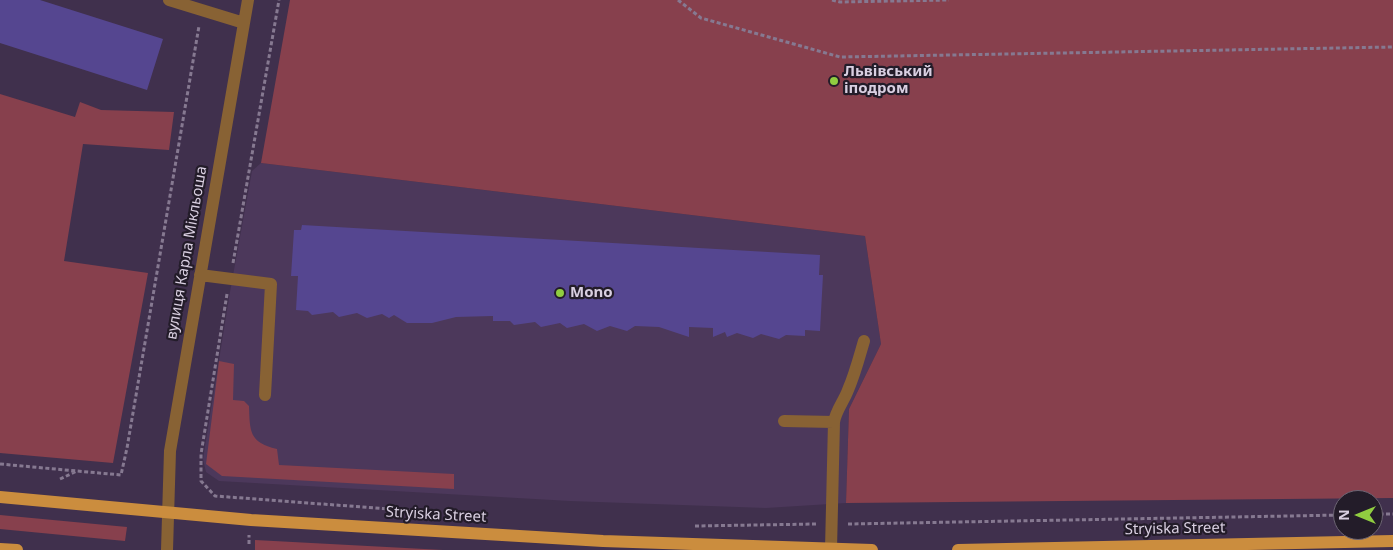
<!DOCTYPE html>
<html>
<head>
<meta charset="utf-8">
<style>
	body { margin:0 }
	#map { position:relative; width:1393px; height:550px; overflow:hidden; background:#40304d; font-family:"Noto Sans",sans-serif }
	canvas { display:block }
	.north { position:absolute; left:1333px; top:490px; width:50px; height:50px; box-sizing:border-box; background:#231c29; border:1px solid #6c6473; border-radius:50%; rotate:270deg; font-size:14px; font-weight:700; line-height:20px; text-align:center; color:#d9cfe1 }
	.north::after { content:''; display:block; margin:auto; width:18px; height:22px; background:#90cd40; clip-path:polygon(50% 0,100% 100%,50% 72%,0 100%) }
</style>
</head>
<body>
<div id="map">
<canvas width="1393" height="550"></canvas>
<div class="north">N</div>
</div>
<script>
const c = document.querySelector('canvas').getContext('2d');
c.lineJoin = 'round';
function fillPath(path, color) { c.fillStyle = color; c.fill(path, 'evenodd'); }
function stroke(path, color, width, dash) { c.strokeStyle = color; c.lineWidth = width; c.lineCap = dash ? 'butt' : 'round'; c.setLineDash(dash || []); c.stroke(path); }
function label(font, color, halo, rows, align = 'center') {
  c.font = font + ' "Noto Sans",sans-serif'; c.lineWidth = 4.5; c.setLineDash([]); c.textBaseline = 'middle'; c.strokeStyle = halo; c.fillStyle = color; for (const [text, x, y, turn = 0] of rows) {
    c.save(); c.translate(x, y); c.rotate((+turn || 0) * Math.PI / 180); c.textAlign = isNaN(turn) ? turn : align; if (halo) c.strokeText(text, 0, 0); c.fillText(text, 0, 0); c.restore();
  }
}
const built = new Path2D(`
	M261,163L865,236L881,344L849,409L846,503L766,508L570,501L219,481L206,472L203,459L230,292L252,171Z`);
const green = new Path2D(`
	M290,0H1393V498L846,503L849,409L881,344L865,236L261,163Z
	M0,94L75,117L80,102L101,110L174,112L169,150L83,144L64,261L148,273L113,463L0,453Z
	M219,361L234,364L233,400L244,401L249,406C250,432 249,442 277,449L279,465L454,474V489L222,476L206,464Z
	M0,515L127,527L125,541L0,529Z
	M255,540L443,550H255Z`);
const building = new Path2D(`
	M0,0H40L163,39L147,90L0,43Z
	M302,225L820,255L819,275H823L820,331L805,330V336L786,335L779,339L761,334L753,338L737,333L727,337L725,332L713,337V328L689,327V337L659,327L635,326L627,331L610,326L597,331L584,324L567,328L560,323L541,327L535,322L514,325L510,321H493V316L456,317L432,323H407L394,315L389,318L382,314L367,318L357,313L339,317L333,312L312,315L308,311L296,310L298,276H291L294,230H301Z`);
const path = new Path2D(`
	M678,0L701,18L840,57L1393,47
	M832,0L840,2L949,0
	M233,263L279,0
	M227,294L201,454V481L215,496L429,512
	M0,464L121,475L127,448L199,26
	M60,479L77,471
	M1373,514H1393
	M848,524L1343,515
	M695,526L816,524
	M249,544V535`);
const minor = new Path2D(`
	M169,0L244,23
	M200,275L271,284L265,395
	M784,421L834,422
	M831,549L834,422C836,410 844,401 848,390C855,374 859,358 864,341
	M167,550L170,451L248,0`);
const major = new Path2D(`
	M0,497L251,520L603,541L872,550
	M0,549L17,550
	M958,550L1393,541`);
const markers = [
	[834,81,5,"#90cd40"],
	[560,293,5,"#90cd40"]
];
const poiNames = [
	["Львівський",844,72],
	["іподром",844,89],
	["Mono",570,293]
];
const streetNames = [
	["вулиця Карла Мікльоша",187,253,-80],
	["Stryiska Street",436,515,3],
	["Stryiska Street",1175,529,-1]
];
fillPath(built, '#4c385b');
fillPath(green, '#87404d');
fillPath(building, '#554690');
stroke(path, '#867991', 3, [4, 2.5]);
stroke(minor, '#886234', 12);
stroke(major, '#cb8d3e', 12);
for (const [x, y, r, color] of markers) { const dot = new Path2D(); dot.arc(x, y, r, 0, 2 * Math.PI); c.fillStyle = color; c.fill(dot); stroke(dot, '#231c29', 2); }
label('bold 15px', '#d9cfe1', '#231c29', poiNames, 'left');
label('15px', '#d9cfe1', '#231c29', streetNames);
</script>
</body>
</html>
